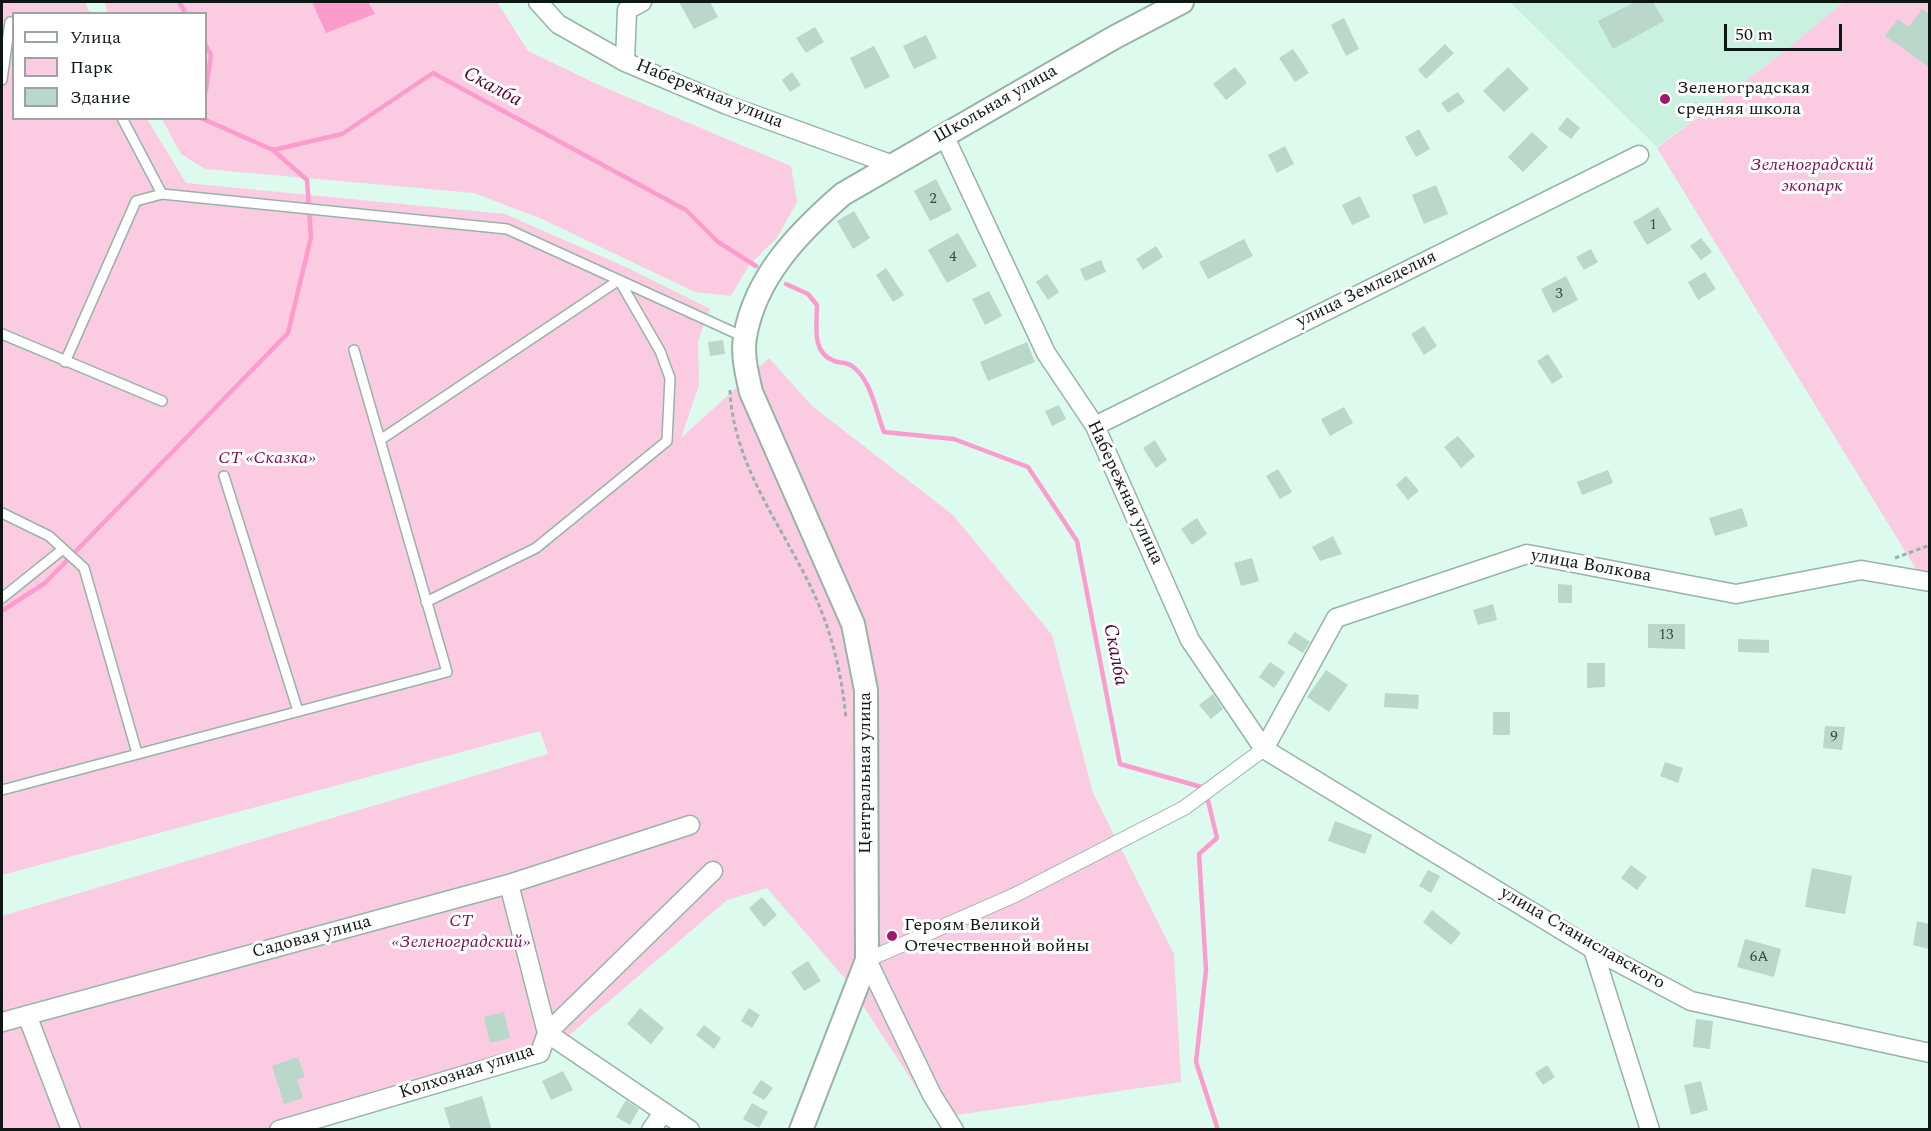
<!DOCTYPE html>
<html>
<head>
<meta charset="utf-8">
<style>
	body { margin:0 }
	#map { position:relative; width:1931px; height:1131px; overflow:hidden; background:#dcfaee; font-family:Spectral,serif }
	canvas { display:block }
	.frame { position:absolute; inset:0; border:3px solid #0d1814; pointer-events:none }
	.legend { position:absolute; left:12px; top:12px; width:195px; height:108px; box-sizing:border-box; background:#fff; border:2px solid #9ea3a1; margin:0; padding:8px 10px; list-style:none; font-size:18px; color:#0d1814 }
	.legend li { display:flex; align-items:center; gap:12px; height:30px }
	.legend b { width:30px; border:2px solid #9ea3a1 }
	.scale { position:absolute; left:1724px; top:24px; width:118px; height:27px; box-sizing:border-box; border:3px solid #0d1814; border-top:0; padding-left:8px; font-size:18px; line-height:21px; white-space:nowrap; color:#0d1814; -webkit-text-stroke:4px #fff; paint-order:stroke }
</style>
</head>
<body>
<div id="map">
<canvas width="1931" height="1131"></canvas>
<div class="frame"></div>
<ul class="legend">
<li><b style="height:8px;background:#fff"></b>Улица</li>
<li><b style="height:16px;background:#fbcbe2"></b>Парк</li>
<li><b style="height:16px;background:#bad7cc"></b>Здание</li>
</ul>
<div class="scale">50 m</div>
</div>
<script>
const c = document.querySelector('canvas').getContext('2d');
c.lineJoin = 'round';
function fillPath(path, color) { c.fillStyle = color; c.fill(path, 'evenodd'); }
function stroke(path, color, width, dash) { c.strokeStyle = color; c.lineWidth = width; c.lineCap = dash ? 'butt' : 'round'; c.setLineDash(dash || []); c.stroke(path); }
function label(font, color, halo, rows, align = 'center') {
  c.font = font + ' Spectral,serif'; c.lineWidth = 6; c.setLineDash([]); c.textBaseline = 'middle'; c.strokeStyle = halo; c.fillStyle = color; for (const [text, x, y, turn = 0] of rows) {
    c.save(); c.translate(x, y); c.rotate((+turn || 0) * Math.PI / 180); c.textAlign = isNaN(turn) ? turn : align; if (halo) c.strokeText(text, 0, 0); c.fillText(text, 0, 0); c.restore();
  }
}
const built = new Path2D(`
	M1510,2H1929L1785,51L1657,147Z`);
const green = new Path2D(`
	M2,2H85L90,13L14,14V118L147,119L186,183L505,214L628,268L710,309L698,341L699,385L681,438L769,358L812,406L953,515L1052,635L1093,793L1174,954L1181,1082L936,1118L847,981L767,888L727,900L538,1062L296,1129H2V916L548,754L540,731L2,875Z
	M105,2H497L528,51L601,86L791,166L797,202L777,238L749,265L731,296L695,292L542,219L474,193L205,169L181,154L162,119L206,118V14L107,13Z
	M1844,2H1929V590L1657,148L1785,51Z`);
const water = new Path2D(`
	M312,2H368L375,14L326,33Z`);
const stream = new Path2D(`
	M179,2L186,14
	M206,46L211,55L206,90
	M201,118L273,150L342,134L433,73L686,210L718,242L756,266
	M786,284L808,294L817,305C817,326 811,352 834,361C840,363 847,362 852,366C871,379 876,412 884,432L954,439L1028,467L1077,541L1120,764L1205,788L1217,838L1199,854L1206,970L1196,1062L1218,1130
	M2,611L45,583L288,333L311,237L307,180L273,150`);
const building = new Path2D(`
	M679,2H710L718,17L694,29Z
	M1635,2H1653L1664,21L1613,49L1598,21Z
	M1922,9L1929,14V67L1885,36L1898,19L1909,27Z
	M1344,18L1359,49L1346,56L1331,25Z
	M815,27L824,42L806,53L796,38Z
	M926,35L937,58L914,69L903,46Z
	M1445,44L1454,53L1426,79L1418,70Z
	M874,46L890,77L865,89L850,58Z
	M1293,49L1309,73L1295,82L1279,58Z
	M1235,67L1247,83L1226,100L1213,84Z
	M1508,67L1529,89L1504,112L1483,91Z
	M792,72L801,85L790,92L782,80Z
	M1458,92L1465,102L1448,113L1441,103Z
	M1567,117L1580,128L1571,139L1558,129Z
	M1419,129L1430,149L1416,157L1405,137Z
	M1532,132L1548,147L1523,172L1508,157Z
	M1285,146L1294,164L1277,173L1268,155Z
	M936,179L952,210L930,221L914,191Z
	M1436,185L1448,214L1424,224L1412,195Z
	M1360,196L1370,217L1352,225L1342,205Z
	M1658,207L1672,230L1647,245L1633,222Z
	M854,211L870,238L853,249L837,221Z
	M958,233L977,266L947,283L928,250Z
	M1701,238L1712,252L1701,260L1690,246Z
	M1244,239L1253,256L1208,279L1199,262Z
	M1156,246L1163,257L1143,270L1136,259Z
	M1591,249L1598,262L1584,270L1576,257Z
	M1101,260L1106,272L1085,281L1080,269Z
	M886,268L904,295L893,302L876,275Z
	M1705,272L1716,289L1698,300L1688,282Z
	M1047,274L1059,292L1048,300L1036,282Z
	M1566,276L1578,300L1553,313L1541,289Z
	M989,291L1002,316L985,325L972,299Z
	M1424,326L1437,346L1424,355L1411,334Z
	M723,340L725,354L710,356L708,342Z
	M1027,342L1035,362L988,381L980,362Z
	M1548,354L1563,377L1552,384L1537,361Z
	M1059,405L1066,419L1052,426L1045,411Z
	M1344,407L1353,423L1330,436L1321,419Z
	M1458,436L1475,456L1461,468L1444,447Z
	M1155,440L1167,460L1156,468L1143,448Z
	M1278,469L1292,492L1280,499L1266,476Z
	M1608,470L1613,483L1582,495L1577,482Z
	M1406,476L1419,491L1408,500L1396,485Z
	M1742,508L1748,526L1715,536L1709,518Z
	M1197,518L1207,534L1192,545L1181,529Z
	M1333,536L1342,554L1320,561L1312,547Z
	M1252,558L1259,581L1241,586L1234,563Z
	M1558,584L1572,585V603H1558Z
	M1493,604L1497,620L1478,625L1473,610Z
	M1648,624H1685V649L1648,648Z
	M1295,632L1310,642L1303,653L1287,643Z
	M1738,639L1769,640V653L1738,652Z
	M1270,662L1285,672L1274,688L1259,677Z
	M1587,663H1605V687L1587,688Z
	M1326,670L1348,685L1329,712L1307,697Z
	M1385,693L1419,695L1418,709L1384,707Z
	M1213,694L1223,709L1211,719L1199,705Z
	M1493,712H1510V735H1493Z
	M1825,726L1845,727L1842,750L1823,748Z
	M1665,762L1683,768L1678,783L1660,776Z
	M1335,821L1372,835L1365,854L1328,841Z
	M1631,865L1647,877L1637,890L1621,878Z
	M1812,868L1852,876L1845,914L1805,907Z
	M1428,870L1440,876L1431,893L1419,886Z
	M762,897L777,915L764,927L749,908Z
	M1432,910L1461,933L1451,945L1423,922Z
	M1917,921L1929,924V949L1913,945Z
	M1745,939L1781,949L1774,977L1737,967Z
	M808,961L821,981L804,991L791,972Z
	M640,1008L664,1028L651,1044L627,1024Z
	M749,1008L760,1015L752,1028L741,1021Z
	M504,1012L510,1038L490,1043L484,1017Z
	M1696,1019L1713,1021L1710,1049L1693,1047Z
	M704,1025L721,1038L714,1049L696,1035Z
	M298,1057L305,1077L297,1080L303,1098L284,1104L272,1066Z
	M1547,1065L1555,1077L1543,1085L1535,1073Z
	M563,1071L573,1090L551,1100L542,1081Z
	M761,1080L773,1088L764,1100L752,1093Z
	M1701,1081L1708,1110L1691,1115L1684,1085Z
	M482,1096L492,1130H451L444,1108Z
	M626,1100L639,1109L630,1125L616,1117Z
	M752,1103L768,1112L759,1128L743,1119Z`);
const path = new Path2D(`
	M730,390C733,466 784,528 815,596C833,636 842,676 846,719
	M1895,558L1930,545`);
const service = new Path2D(`
	M2,80L10,22
	M122,118L162,194
	M2,334L162,401
	M65,362L136,201L162,194L507,229L744,337
	M380,440L619,280L660,351L670,378L667,441L536,548L426,602
	M224,476L298,711
	M2,513L49,536L84,568L137,753
	M2,598L63,549
	M2,790L447,672L354,350`);
const pedestrian = new Path2D(`
	M867,960L1015,895L1184,808L1264,749`);
const minor = new Path2D(`
	M538,2L558,24L625,62L727,105L893,165
	M625,62L627,10L642,2
	M944,135L1046,353L1095,426L1190,640L1264,749L1593,949L1691,1001L1930,1053
	M1095,426L1639,155
	M1264,749L1336,618L1527,554L1736,594L1861,570L1930,582
	M509,884L547,1033L713,871
	M1593,949L1650,1130
	M867,960L932,1095L954,1130
	M27,1015L71,1130
	M2,1022L509,884L690,825
	M279,1130L540,1053L547,1033L690,1130
	M651,1130L663,1113`);
const tertiary = new Path2D(`
	M801,1130L867,960L866,690L853,624L751,392C747,374 742,355 745,337C755,277 799,232 843,194L1115,37L1182,2`);
const markers = [
	[1665,99,6,"#9c196c"],
	[892,936,6,"#9c196c"]
];
const numberNames = [
	["2",933,200],
	["1",1653,226],
	["4",953,258],
	["3",1559,295],
	["13",1666,636],
	["9",1834,738],
	["6А",1759,958]
];
const poiNames = [
	["Зеленоградская",1677,89],
	["средняя школа",1677,110],
	["Героям Великой",904,926],
	["Отечественной войны",904,947]
];
const streetNames = [
	["Набережная улица",709,95,22],
	["Школьная улица",996,105,-30],
	["улица Земледелия",1367,290,-26],
	["Набережная улица",1124,493,65],
	["улица Волкова",1591,567,10],
	["Центральная улица",866,773,-90],
	["Садовая улица",312,938,-15],
	["улица Станиславского",1582,939,30],
	["Колхозная улица",467,1073,-18]
];
const parkNames = [
	["Зеленоградский",1812,166],
	["экопарк",1812,187],
	["СТ «Сказка»",267,459],
	["СТ",461,922],
	["«Зеленоградский»",461,943]
];
const waterNames = [
	["Скалба",492,88,28],
	["Скалба",1114,655,79]
];
fillPath(built, '#c9f0e0');
fillPath(green, '#fbcbe2');
fillPath(water, '#fb9ccd');
stroke(stream, '#fb9ccd', 4.5);
fillPath(building, '#bad7cc');
stroke(service, '#97b3a8', 12);
stroke(pedestrian, '#97b3a8', 16);
stroke(minor, '#97b3a8', 21);
stroke(tertiary, '#97b3a8', 26);
stroke(path, '#99b1a7', 3, [4.5, 3]);
stroke(service, '#fff', 9);
stroke(pedestrian, '#fff', 14);
stroke(minor, '#fff', 18);
stroke(tertiary, '#fff', 22);
for (const [x, y, r, color] of markers) { const dot = new Path2D(); dot.arc(x, y, r, 0, 2 * Math.PI); c.fillStyle = color; c.fill(dot); stroke(dot, '#fff', 2); }
label('15px', '#384842', null, numberNames);
label('18px', '#0d1814', '#fff', poiNames, 'left');
label('18px', '#0d1814', '#fff', streetNames);
label('italic 18px', '#811159', '#fff', parkNames);
label('italic 20px', '#560038', '#fff', waterNames);
</script>
</body>
</html>
